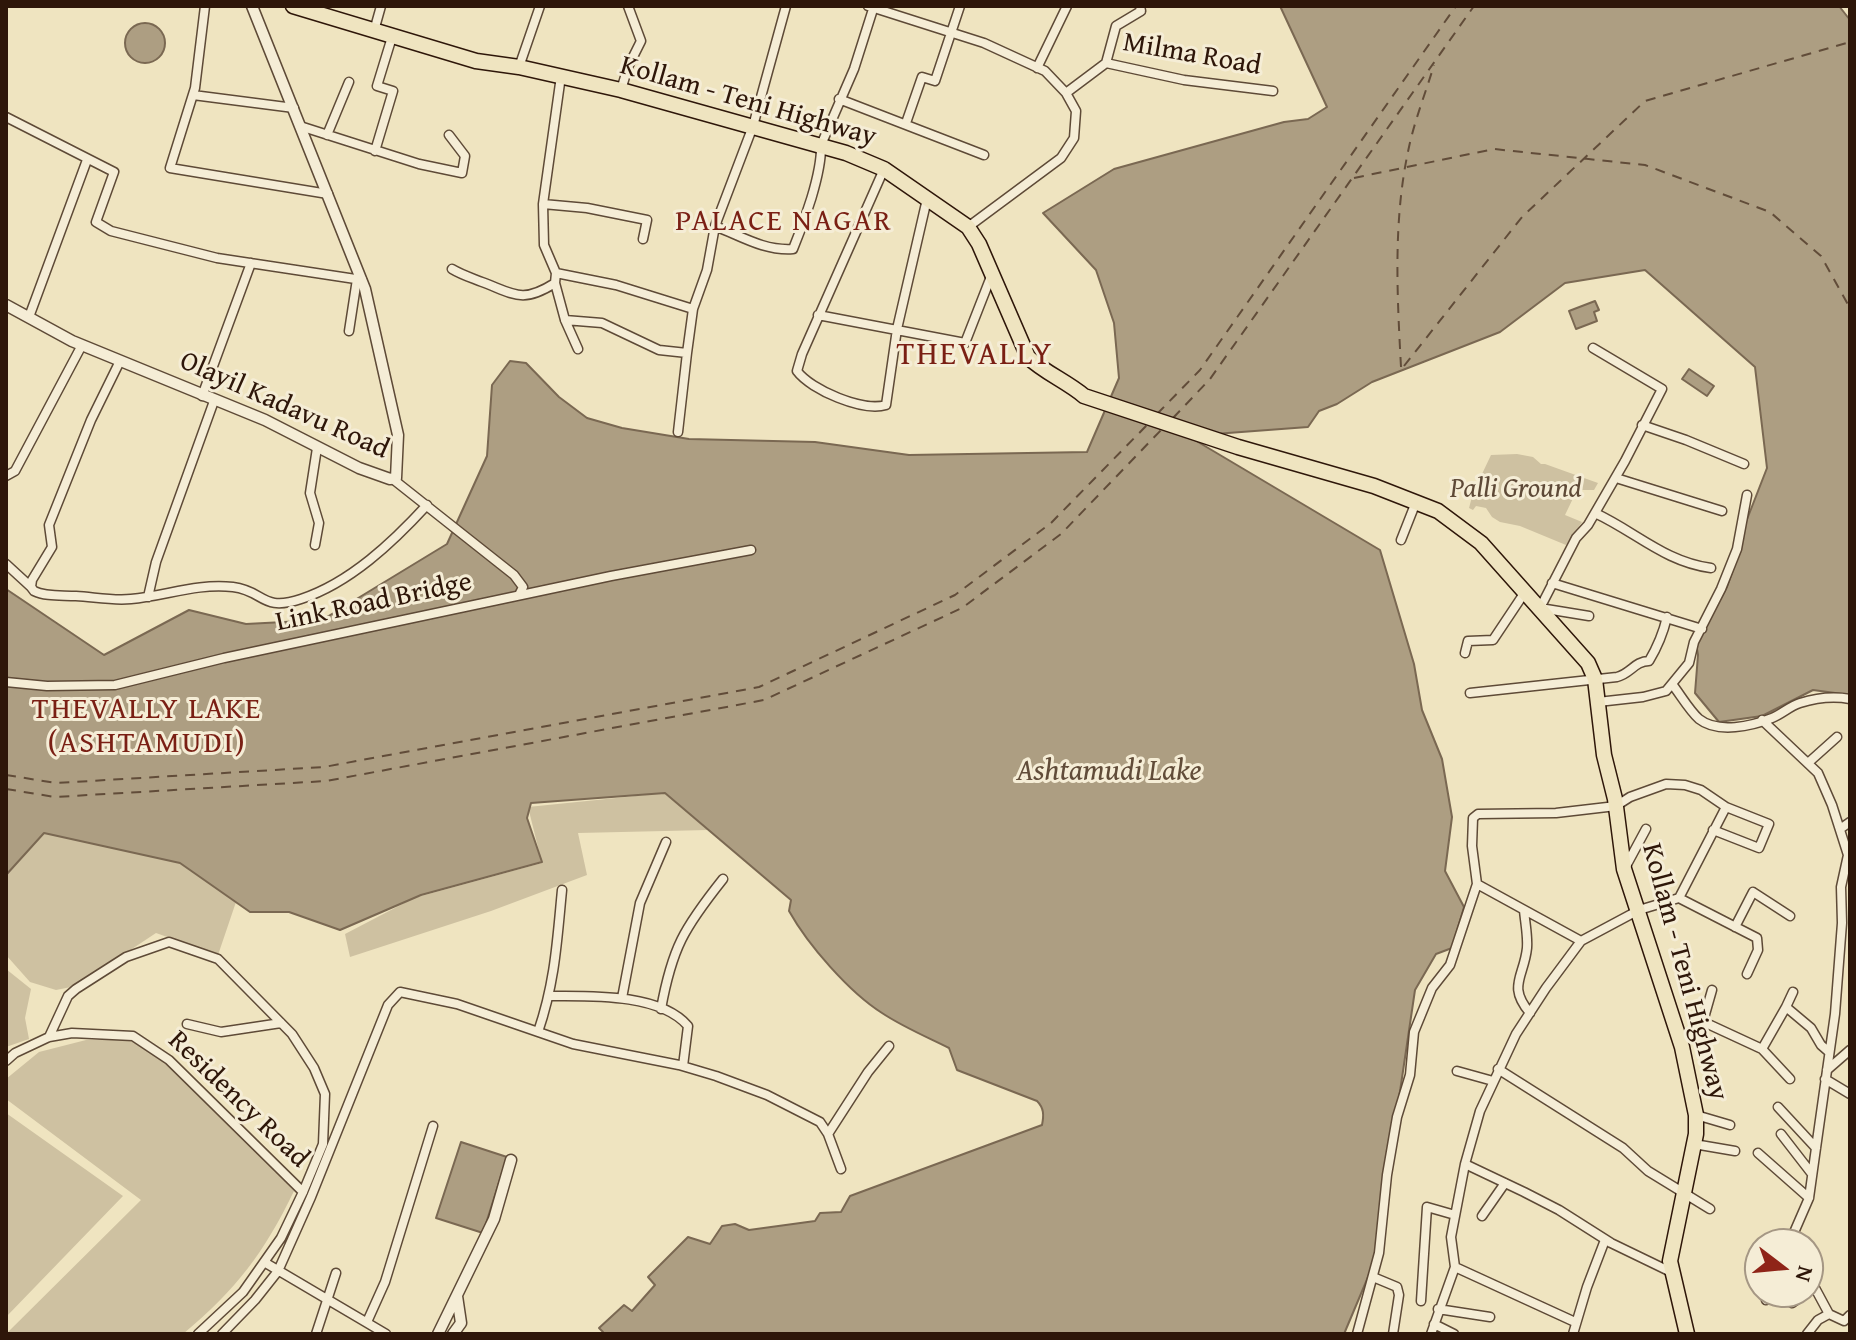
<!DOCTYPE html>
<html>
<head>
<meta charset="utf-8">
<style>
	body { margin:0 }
	#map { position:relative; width:1856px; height:1340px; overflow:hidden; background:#efe4c0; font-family:"Gentium Book Plus",serif }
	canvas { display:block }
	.frame { position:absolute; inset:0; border:8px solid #2e1609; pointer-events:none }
	.north { position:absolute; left:1744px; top:1228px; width:80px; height:80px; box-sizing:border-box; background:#f5edd6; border:2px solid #a59784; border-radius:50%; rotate:106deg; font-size:22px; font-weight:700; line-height:32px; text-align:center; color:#2e1609 }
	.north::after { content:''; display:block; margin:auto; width:28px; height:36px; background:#8f2418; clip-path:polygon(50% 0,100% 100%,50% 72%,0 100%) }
</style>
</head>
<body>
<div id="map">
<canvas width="1856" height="1340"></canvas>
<div class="frame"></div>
<div class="north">N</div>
</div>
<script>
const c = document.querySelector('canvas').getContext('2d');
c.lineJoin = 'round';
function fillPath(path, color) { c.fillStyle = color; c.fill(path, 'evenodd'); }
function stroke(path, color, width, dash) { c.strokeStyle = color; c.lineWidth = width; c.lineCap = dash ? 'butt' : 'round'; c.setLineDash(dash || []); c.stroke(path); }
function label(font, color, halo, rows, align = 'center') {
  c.font = font + ' "Gentium Book Plus",serif'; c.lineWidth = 6; c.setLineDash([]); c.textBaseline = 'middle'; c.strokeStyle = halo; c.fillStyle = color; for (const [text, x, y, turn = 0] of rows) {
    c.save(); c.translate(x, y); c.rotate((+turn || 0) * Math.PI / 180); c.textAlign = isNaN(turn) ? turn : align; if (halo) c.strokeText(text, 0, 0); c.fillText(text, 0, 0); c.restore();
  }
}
const green = new Path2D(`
	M1517,454L1533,457L1541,464H1545L1598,483L1594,490H1577L1565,515L1582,522L1566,545L1520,526L1500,522L1492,517L1486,508L1476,506L1473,510L1469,508L1473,493L1491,455Z
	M665,793L708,830L578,833L587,875L491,911L350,957L345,934L414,898L542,863L528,807Z
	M43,833L180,863L236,902L218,955L156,933L76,986L56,990L30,982L6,955V875Z
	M6,969L31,989L25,1018L29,1039L6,1047Z
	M86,1040H141L294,1191C264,1253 236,1290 183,1334H6L141,1200L6,1099V1079L39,1052Z
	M6,1113L123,1196L6,1317Z`);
const water = new Path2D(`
	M1280,6H1839L1850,20V695L1813,690L1762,716L1719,722L1695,693L1698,655L1696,643L1727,587L1740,549L1744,527L1767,468L1755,367L1645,270L1565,283L1500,332L1372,382L1337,404L1319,411L1308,427L1188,436L1380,550L1414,664L1422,710L1442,759L1452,817L1445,871L1464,907L1452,948L1436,954L1415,990L1378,1240L1371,1270L1344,1334H601L603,1332L599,1328L624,1305L632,1311L655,1285L648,1277L688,1237L710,1244L722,1226L735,1224L749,1230L815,1221L820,1213L841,1212L850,1196L1042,1125C1044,1115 1044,1108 1037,1101L957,1070L949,1048C927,1037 903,1027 882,1013C849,992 808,945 789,911L791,900L665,793L531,803L527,818L542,862L421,895L340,930L289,912H250L180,863L44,833L6,875V589L104,655L189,610L246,624L322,620L447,544L487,456L492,385L510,361L526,363L559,397L587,418L622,428L689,439L815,442L909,455L1087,452L1119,378L1114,323L1096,270L1043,213L1114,169L1284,122L1308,119L1327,107Z
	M125 43a20 20 0 1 1 40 0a20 20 0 1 1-40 0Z
	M1595,301L1599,310L1594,312L1597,321L1576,329L1569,311Z
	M1689,369L1714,386L1707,396L1682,379Z
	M461,1142L507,1157L483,1233L436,1218Z`);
const ferry = new Path2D(`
	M1354,178L1494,149L1645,165L1770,212L1821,256L1850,308
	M1404,366L1522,217L1645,101L1850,42
	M1401,367C1397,293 1393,219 1409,147C1415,119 1426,92 1434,65
	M1157,414L1200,370L1456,6
	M1173,418L1210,379L1474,6
	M6,775L56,783L324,767L759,687L955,595L1051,523L1147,425
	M6,789L55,797L326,781L764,700L962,608L1061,534L1163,428`);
const minor = new Path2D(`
	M205,6L195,88L170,168L328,194
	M868,6L984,43L1045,71L1066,93L1076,111L1074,138L1061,158L968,227
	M374,31L381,6
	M1106,63L1116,26L1141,11L1140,6
	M519,67L540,6
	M1037,68L1067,6
	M561,76L543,204L544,245L556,273L555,283L565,320L578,349
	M621,90L628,67L641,41L628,6
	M1066,93L1106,63L1184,80L1273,91
	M193,95L294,108
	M839,99L984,155
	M6,117L114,172L96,222L111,231L217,258L362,280
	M906,123L922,77L935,81L960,6
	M303,127L419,164L462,173L465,156L449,135
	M327,135L349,82
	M375,151L393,91L377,86L392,37
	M884,169L802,354L797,371C811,390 863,412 886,405L897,329L927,199
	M543,204L587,208L647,220L643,239
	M715,226C741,236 764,251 793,249C804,223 822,173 821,145L854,69L874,6
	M452,269C462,275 472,278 482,282C514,294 522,304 555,283
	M556,273L616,285L693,309
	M818,315L965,343L992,274
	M29,317L87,160
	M565,320L602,323L659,350L687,353L693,309L707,270L715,226L753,126L786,6
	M349,331L357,279
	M120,361L91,420L49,525L52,547L32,580L31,587L34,591C46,597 62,595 76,596C94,597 113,601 131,599C166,596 196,583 233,587C265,591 261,612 301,599C350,583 393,542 427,505
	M202,396L251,263
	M1642,425L1686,440L1744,464
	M678,432L687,353
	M6,476L15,471L82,345
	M1616,478L1722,511
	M394,480L514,575L523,587L519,595
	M1595,513C1636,532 1665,562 1711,568
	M1401,540L1416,502
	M315,545L319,523L310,493L317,448
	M6,564L31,587
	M1552,583L1702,629
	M148,597L156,562L214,401
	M1589,616L1540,608L1576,538L1588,525L1625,461L1662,389L1593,348
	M1465,653L1468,641L1493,640L1525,592
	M6,682L47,686L115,685L224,658L611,576L751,550
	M1672,684C1680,694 1689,710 1699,719C1718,734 1752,726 1772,718C1782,714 1790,706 1800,703C1816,698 1833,696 1850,699
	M1470,693L1617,677C1630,674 1635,661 1649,661C1658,646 1663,634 1667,617
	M1598,702L1643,697L1666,691L1689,663L1694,642L1721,589L1737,549L1747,495
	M1762,720L1818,773L1832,805L1848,855L1841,887L1842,923L1835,1014L1816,1148L1809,1198L1789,1244
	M1808,763L1837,737
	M1840,829L1850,822
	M1625,868L1646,829
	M1477,884L1581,941
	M1679,898L1726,807
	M1524,910C1525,922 1528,936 1527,948C1524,977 1507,986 1530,1013
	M1735,927L1753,892L1790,916
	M1793,992L1786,1007L1811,1028L1821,1045L1829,1052
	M550,996C589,996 660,993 688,1026L683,1066
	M622,998L640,903L666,842
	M661,1009C672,948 684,928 723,879
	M187,1024L221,1032L281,1023
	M1702,1025L1712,990
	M538,1032C555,982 557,942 562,890
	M49,1037L68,996L76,989L126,957L169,942L218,959L292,1034L314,1068L325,1094L323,1144L303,1192L281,1238L243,1292L198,1334
	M1680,1040L1708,1024L1762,1049L1786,1007
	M1762,1049L1790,1079
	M6,1061L15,1053L49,1037L72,1033L133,1036L169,1060L303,1192
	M1498,1069L1623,1148L1648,1171L1710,1209
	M1827,1070L1850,1050
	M1457,1071L1493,1081
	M1825,1079L1850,1094
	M1778,1107L1816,1148
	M1696,1115L1730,1125
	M828,1134L868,1072L889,1046
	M1781,1134L1812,1174
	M1694,1144L1735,1151
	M1758,1153L1809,1198
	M1465,1164L1524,1192L1559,1210L1611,1243L1671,1272
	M1482,1216L1505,1183
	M264,1262L386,1334
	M1455,1267L1575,1322
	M1808,1275L1829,1314
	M1373,1277L1397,1287L1399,1295L1393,1334
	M1766,1300L1776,1292
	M1421,1301L1427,1207L1455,1215
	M1792,1303L1807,1292
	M1438,1309L1490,1317
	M367,1322L385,1282L433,1126
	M1434,1324L1454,1334
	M222,1334L255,1300L278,1271L311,1197L388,1005L400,992L457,1004L573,1044L679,1065L716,1076L767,1095L820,1122L828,1134L841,1169
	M316,1334L336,1273
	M1357,1334L1379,1253L1387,1175L1397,1117L1410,1075L1414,1032L1432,988L1450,965L1477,884L1472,846L1473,818L1478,814L1556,813L1616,806L1630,797L1666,784L1685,785L1701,790L1726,807L1769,824L1759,848L1713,830
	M1431,1334L1455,1267L1451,1237L1465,1164L1480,1111L1516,1034L1546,988L1581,941L1639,910L1679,898L1757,938L1758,950L1747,974
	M1573,1334L1587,1287L1605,1240
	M1807,1334L1818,1320L1829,1314L1844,1321L1850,1315`);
const tertiary = new Path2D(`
	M6,305L72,341L265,420L359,468L390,479L396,478L398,435L365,289L252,6
	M438,1334L494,1219L511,1160
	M453,1334L461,1323L457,1296`);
const primary = new Path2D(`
	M293,6L476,61L519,67L621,90L846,153L884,169L968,227L979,244L1028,357C1045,373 1066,381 1084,396L1238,447L1374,486L1438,511L1481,543L1588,663L1595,679L1604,755L1615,799L1624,869L1682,1047L1696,1115V1134L1670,1261L1687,1334`);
const streetNames = [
	["Milma Road",1192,55,10],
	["Kollam - Teni Highway",748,102,16],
	["Olayil Kadavu Road",284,406,24],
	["Link Road Bridge",374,603,-12],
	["Kollam - Teni Highway",1684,972,75],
	["Residency Road",238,1100,44]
];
const parkNames = [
	["Palli Ground",1516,490]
];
const neighbourhoodNames = [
	["PALACE NAGAR",784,222],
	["THEVALLY LAKE",147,710],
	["(ASHTAMUDI)",147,744]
];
const waterNames = [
	["Ashtamudi Lake",1109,772]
];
const quarterNames = [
	["THEVALLY",975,356]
];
fillPath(green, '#cec1a1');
fillPath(water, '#ad9e82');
stroke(water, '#7a6852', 2);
stroke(ferry, '#614c39', 2, [10, 8]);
stroke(minor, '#5e4a37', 11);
stroke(tertiary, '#5e4a37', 13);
stroke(primary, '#2e1609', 17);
stroke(minor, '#f5edd6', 8);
stroke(tertiary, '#f5edd6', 10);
stroke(primary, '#efe4c0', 14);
label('28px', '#2e1609', '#f5edd6', streetNames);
label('italic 28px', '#5e4937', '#f5edd6', parkNames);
c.letterSpacing = '2px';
label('30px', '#7a1f14', '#f5edd6', neighbourhoodNames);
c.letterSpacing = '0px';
label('italic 30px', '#614c39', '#f5edd6', waterNames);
c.letterSpacing = '2px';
label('32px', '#7a1f14', '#f5edd6', quarterNames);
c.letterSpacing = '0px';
</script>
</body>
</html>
